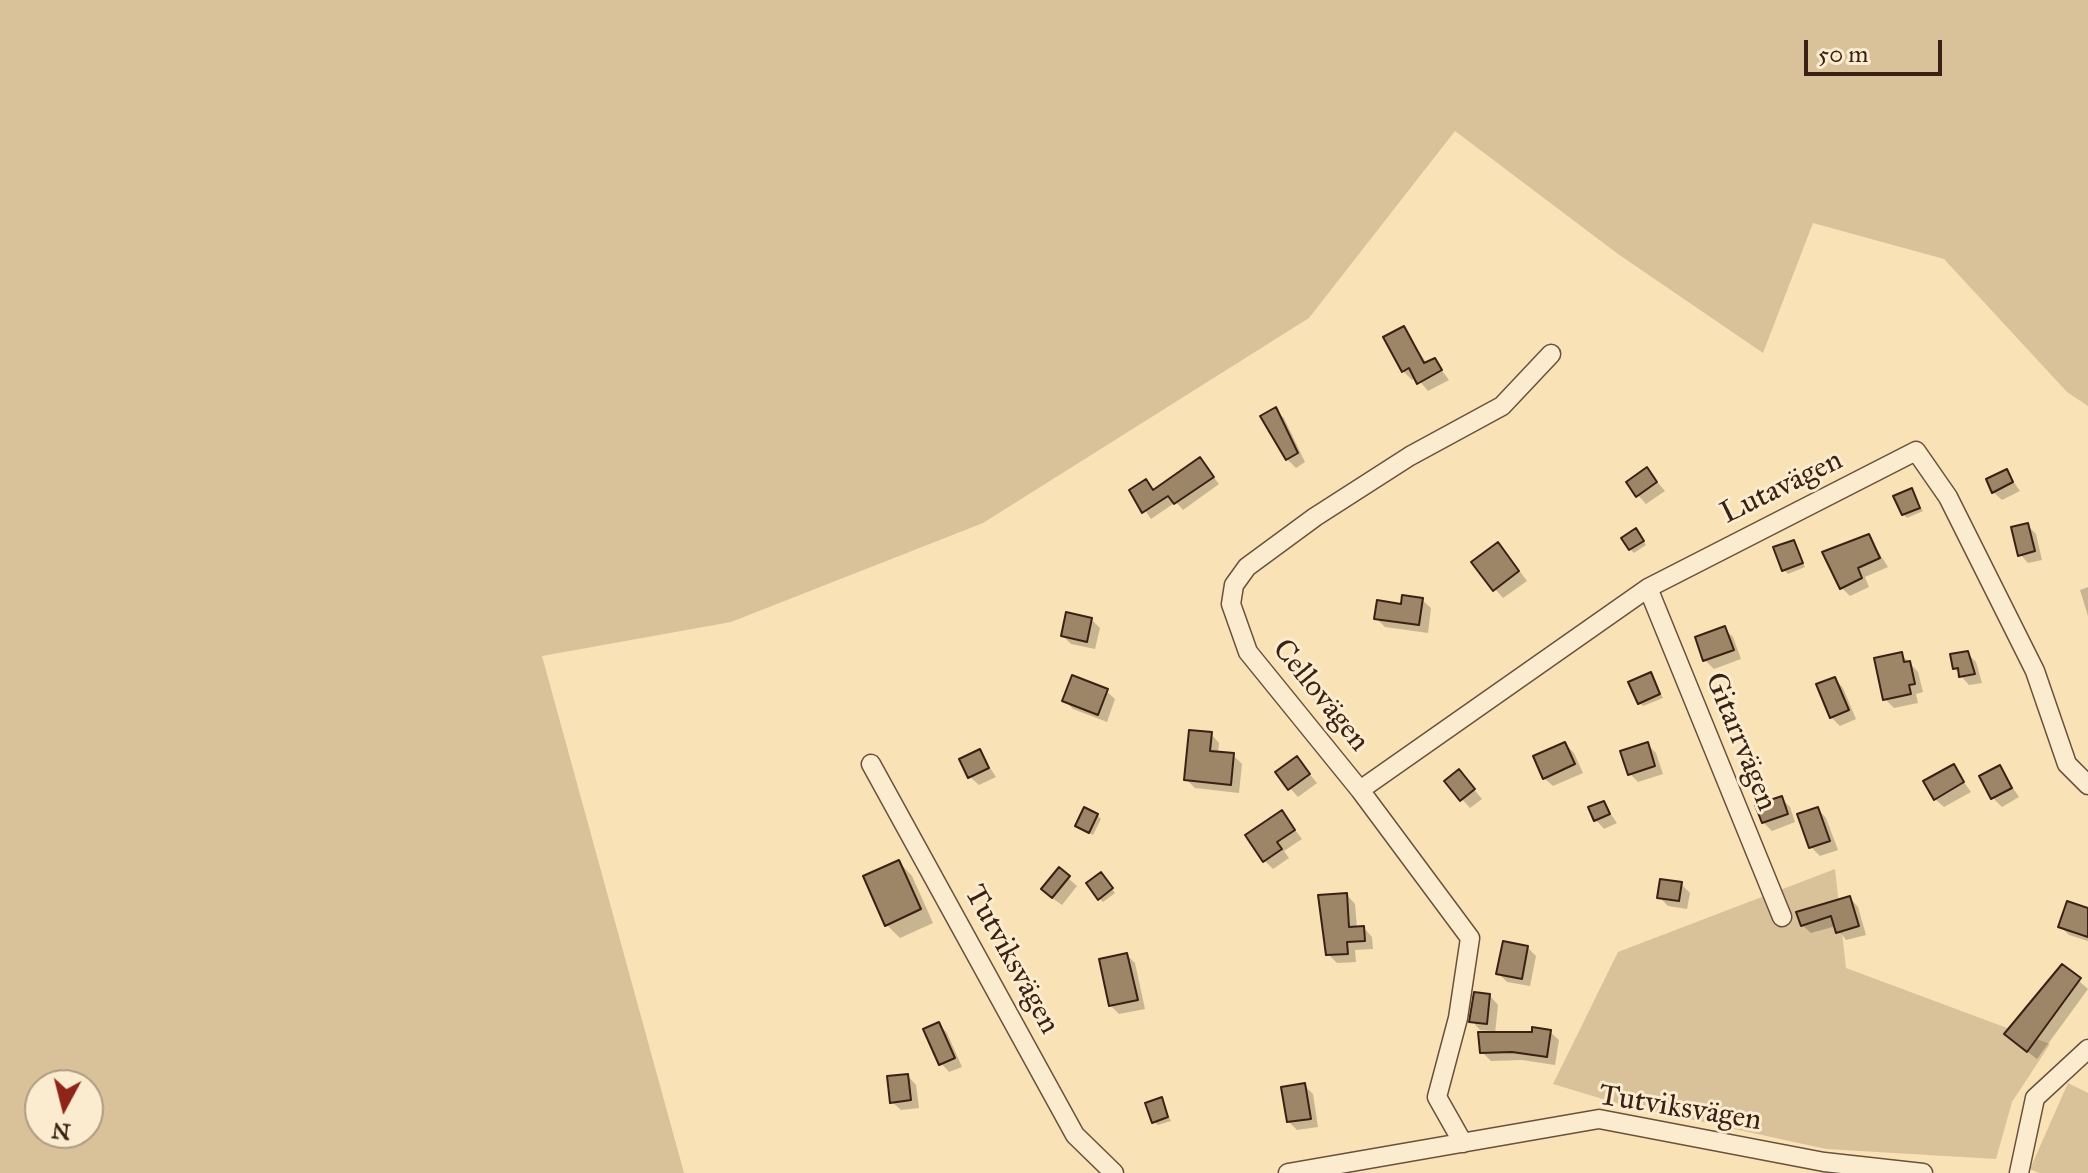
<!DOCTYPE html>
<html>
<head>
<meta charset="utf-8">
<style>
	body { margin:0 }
	#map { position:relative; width:2088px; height:1173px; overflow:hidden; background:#f9e2b5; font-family:"IM FELL Great Primer",serif }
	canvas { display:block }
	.north { position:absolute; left:24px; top:1069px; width:80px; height:80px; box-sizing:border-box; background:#fbeccf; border:2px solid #ae9b85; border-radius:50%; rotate:187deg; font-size:22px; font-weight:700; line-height:32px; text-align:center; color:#3a2115 }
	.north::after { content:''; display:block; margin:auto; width:28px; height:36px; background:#8f2418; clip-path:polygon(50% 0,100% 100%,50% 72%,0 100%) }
	.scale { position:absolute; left:1804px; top:40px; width:138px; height:36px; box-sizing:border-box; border:4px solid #3a2115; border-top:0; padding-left:10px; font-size:24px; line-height:28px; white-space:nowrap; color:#3a2115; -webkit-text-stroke:6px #fbeccf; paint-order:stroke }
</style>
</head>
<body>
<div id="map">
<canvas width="2088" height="1173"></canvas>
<div class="north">N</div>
<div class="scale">50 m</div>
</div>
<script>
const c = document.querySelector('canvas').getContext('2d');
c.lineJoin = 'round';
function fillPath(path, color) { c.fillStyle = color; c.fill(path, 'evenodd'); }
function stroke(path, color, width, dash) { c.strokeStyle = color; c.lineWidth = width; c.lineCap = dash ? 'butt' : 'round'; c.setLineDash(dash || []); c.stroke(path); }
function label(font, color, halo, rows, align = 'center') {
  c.font = font + ' "IM FELL Great Primer",serif'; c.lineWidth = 6; c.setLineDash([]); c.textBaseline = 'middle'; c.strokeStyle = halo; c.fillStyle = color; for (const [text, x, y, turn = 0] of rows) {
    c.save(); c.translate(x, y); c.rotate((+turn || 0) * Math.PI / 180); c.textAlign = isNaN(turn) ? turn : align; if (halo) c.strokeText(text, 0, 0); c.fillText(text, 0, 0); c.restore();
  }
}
const green = new Path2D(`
	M0,0H2088V406L2067,392L1944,259L1813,223L1763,353L1618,254L1455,131L1309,318L983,523L731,622L542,656L684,1173H0ZM40,1085H88V1133H40Z
	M1835,869L1846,968L2050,1044L2012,1102L1996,1159L1826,1149L1616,1103L1553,1084L1618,952Z
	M2068,1083L2088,1093V1173H2039L2030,1169Z`);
const shadow = new Path2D(`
	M1404,328L1427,364L1434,360L1449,380L1428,391L1416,377L1412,380L1403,371Z
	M1275,410L1284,418L1305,462L1296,468L1287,459Z
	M1206,467L1219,484L1183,510L1176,502L1151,519L1132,491L1146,481L1154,491Z
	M1647,470L1665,491L1646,504L1638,495Z
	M2007,472L2020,491L2002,500L1993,492Z
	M1911,490L1923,511L1907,518L1903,514Z
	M2027,525L2036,534L2042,560L2028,563L2020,554Z
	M1640,534L1646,545L1634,553L1630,549Z
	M1869,537L1888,567L1865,577L1869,587L1850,596L1841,587Z
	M1794,542L1805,567L1788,574L1784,570Z
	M1506,553L1527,581L1503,598L1495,589Z
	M2088,587V616L2080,590Z
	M1422,600L1431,608L1428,633L1385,627L1376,618Z
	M1091,619L1100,628L1095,649L1071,644L1063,636Z
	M1724,629L1733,637L1741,659L1714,669L1705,660Z
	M1967,653L1976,662L1982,683L1969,685L1954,668Z
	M1901,654L1918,672L1923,692L1916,694L1918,703L1894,708L1885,699Z
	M1651,675L1663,698L1643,706L1639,702Z
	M1835,679L1843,688L1856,719L1840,726L1831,717Z
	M1106,691L1115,699L1107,722L1073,709L1064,700Z
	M1211,734L1219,743L1218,753L1233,755L1242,764L1239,793L1195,788L1186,779Z
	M1565,744L1574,753L1583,773L1553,786L1544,778Z
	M1647,744L1656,753L1663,774L1638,782L1630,774Z
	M979,751L996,777L979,785L970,777Z
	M1297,759L1317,783L1298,797L1290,788Z
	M1953,767L1971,792L1944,807L1935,799Z
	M1999,767L2019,797L2002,807L1993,798Z
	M1467,781L1482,799L1470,808L1447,782Z
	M1781,798L1790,807L1795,822L1772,831L1763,822Z
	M1603,803L1617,823L1604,829L1596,820Z
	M1818,809L1826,818L1838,850L1820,856L1811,847L1800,815Z
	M1282,813L1302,839L1284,851L1289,858L1273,869L1264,860Z
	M1097,815L1101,819L1093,835L1077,826Z
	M899,862L912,876L933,923L900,938L886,924Z
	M1059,870L1077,886L1062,905L1052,898Z
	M1105,878L1115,893L1103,902L1099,898Z
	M1681,884L1690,893L1687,909L1668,906L1659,897Z
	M1347,895L1355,904L1357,928H1364L1372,937L1373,949L1355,950L1356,962L1337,963L1328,954Z
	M1850,898L1858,907L1866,935L1846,940L1836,926L1811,933L1802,925Z
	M2088,910V941L2069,935L2060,926Z
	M1527,947L1536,956L1530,986L1507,982L1498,973Z
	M1127,955L1135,963L1145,1009L1119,1014L1111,1006Z
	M2063,967L2088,989L2037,1059L2015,1042Z
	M1490,996L1498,1005L1495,1034L1550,1032L1559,1040L1555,1065L1522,1060L1491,1061L1482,1052L1493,1031L1480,1030L1472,1021Z
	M939,1024L947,1033L962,1067L949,1072L941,1063Z
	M908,1076L916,1085L919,1108L901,1110L892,1102Z
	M1304,1085L1313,1094L1318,1127L1297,1130L1288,1121Z
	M1161,1100L1171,1121L1158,1125L1154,1122Z`);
const building = new Path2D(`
	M1404,326L1424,363L1435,358L1442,370L1417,384L1409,368L1402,372L1383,337Z
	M1276,407L1298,453L1286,460L1260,416Z
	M1200,457L1214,477L1174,504L1168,496L1142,513L1129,490L1146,479L1153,490Z
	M1647,467L1657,482L1636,497L1626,482Z
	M2007,469L2013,482L1992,493L1986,479Z
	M1912,488L1920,508L1902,515L1893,496Z
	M2028,523L2035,551L2018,556L2011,527Z
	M1636,528L1644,541L1629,550L1621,538Z
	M1869,534L1880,558L1858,568L1862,578L1840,589L1822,552Z
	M1794,540L1803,563L1782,571L1773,547Z
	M1498,542L1519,571L1493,591L1471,562Z
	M1402,595L1423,598L1419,625L1374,619L1377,600L1401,604Z
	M1066,612L1092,618L1087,642L1061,636Z
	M1725,626L1734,650L1703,661L1695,637Z
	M1968,651L1975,674L1959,677L1958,668L1953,669L1950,654Z
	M1902,652L1904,662L1910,661L1915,684L1909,685L1911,694L1883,700L1874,658Z
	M1651,672L1660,694L1638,704L1628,682Z
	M1072,675L1108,689L1098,715L1062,701Z
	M1835,677L1849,710L1830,718L1816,684Z
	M1189,730L1212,732L1210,751L1234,753L1231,785L1184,780Z
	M1565,742L1575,764L1543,779L1533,756Z
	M1648,742L1655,766L1628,775L1620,751Z
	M980,749L989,768L968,778L959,759Z
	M1297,756L1310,774L1288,790L1275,772Z
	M1954,764L1964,782L1934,800L1923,781Z
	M2000,765L2012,788L1991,799L1979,776Z
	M1459,769L1475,789L1460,801L1444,781Z
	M1782,796L1788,814L1762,823L1755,805Z
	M1604,801L1610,814L1594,821L1588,807Z
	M1084,807L1098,814L1089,833L1075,826Z
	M1818,807L1830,841L1809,848L1797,814Z
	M1282,810L1295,830L1277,842L1282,849L1263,862L1245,835Z
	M899,860L921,909L885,926L863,876Z
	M1059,867L1070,876L1052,898L1041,889Z
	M1101,872L1113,888L1098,900L1086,883Z
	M1660,879L1682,882L1679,901L1657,898Z
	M1347,893L1349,927L1364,926L1365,941L1347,942L1348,954L1326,955L1318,895Z
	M1850,896L1859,926L1836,933L1831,916L1801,926L1796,912Z
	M2067,901L2088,908V937L2058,927Z
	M1503,941L1528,946L1522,979L1496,974Z
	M1127,953L1138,1000L1109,1006L1099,959Z
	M2062,964L2081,978L2027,1052L2004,1034Z
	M1474,992L1490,994L1487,1024L1469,1022Z
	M939,1022L955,1058L939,1065L923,1029Z
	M1532,1027L1551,1030L1547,1057L1512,1052L1480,1053L1478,1032H1532Z
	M908,1074L911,1100L890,1103L887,1076Z
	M1305,1083L1311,1119L1287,1122L1281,1087Z
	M1162,1097L1168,1117L1152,1123L1145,1103Z`);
const street = new Path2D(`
	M1648,588L1782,917
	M871,764L1075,1135L1114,1173
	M1360,790L1648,588L1916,451L1948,497L2035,671L2067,764L2088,785
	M1463,1143L1437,1097L1458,1018L1470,938L1360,790L1248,652L1231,604L1234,585L1247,567L1315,517L1410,456L1502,406L1551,354
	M1288,1173L1599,1119L1824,1162L1923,1173
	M2019,1173L2035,1098L2088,1049`);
const streetNames = [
	["Lutavägen",1782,488,-26],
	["Cellovägen",1320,696,51],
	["Gitarrvägen",1740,742,68],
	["Tutviksvägen",1011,960,61],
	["Tutviksvägen",1680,1109,9]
];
fillPath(green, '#d9c19a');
fillPath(shadow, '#0003');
fillPath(building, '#9d8568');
stroke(building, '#3a2115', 2);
stroke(street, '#6a513d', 21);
stroke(street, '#fbeccf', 18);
label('30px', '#3a2115', '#fbeccf', streetNames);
</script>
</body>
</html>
